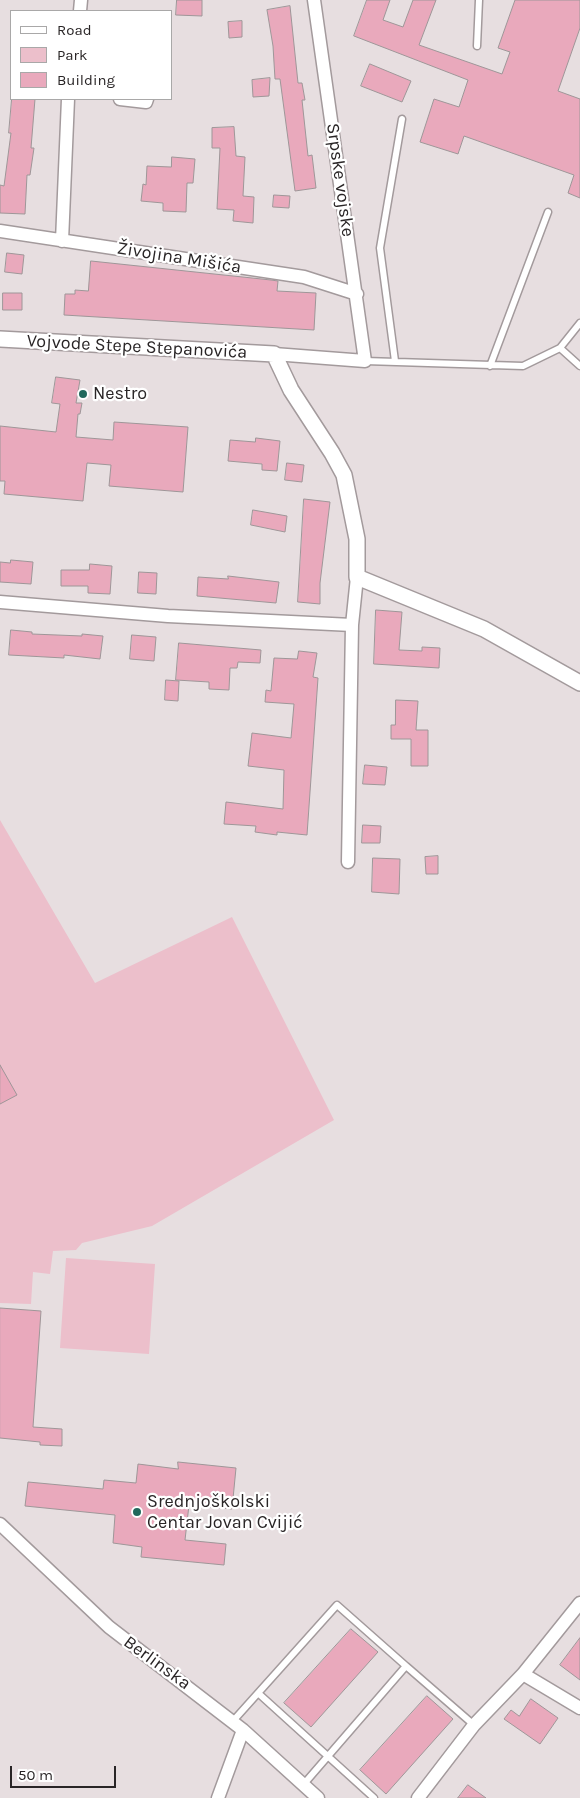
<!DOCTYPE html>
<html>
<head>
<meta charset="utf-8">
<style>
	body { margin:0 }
	#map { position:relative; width:580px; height:1798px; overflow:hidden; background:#e7dee0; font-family:Karla,sans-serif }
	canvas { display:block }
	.legend { position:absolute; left:10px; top:10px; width:162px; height:90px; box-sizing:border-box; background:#fff; border:1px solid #a9a8a8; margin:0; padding:6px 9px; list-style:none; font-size:15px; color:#292526 }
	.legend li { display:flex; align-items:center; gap:10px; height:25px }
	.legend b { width:25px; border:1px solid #a9a8a8 }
	.scale { position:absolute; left:10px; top:1766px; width:106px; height:22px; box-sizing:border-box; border:2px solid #292526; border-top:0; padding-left:6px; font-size:15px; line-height:18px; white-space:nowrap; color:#292526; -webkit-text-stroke:4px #fff; paint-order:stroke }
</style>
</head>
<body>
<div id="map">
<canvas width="580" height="1798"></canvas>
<ul class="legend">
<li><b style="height:6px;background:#fff"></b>Road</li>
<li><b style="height:14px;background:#ecbfcb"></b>Park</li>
<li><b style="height:14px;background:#e9a9bc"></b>Building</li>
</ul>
<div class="scale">50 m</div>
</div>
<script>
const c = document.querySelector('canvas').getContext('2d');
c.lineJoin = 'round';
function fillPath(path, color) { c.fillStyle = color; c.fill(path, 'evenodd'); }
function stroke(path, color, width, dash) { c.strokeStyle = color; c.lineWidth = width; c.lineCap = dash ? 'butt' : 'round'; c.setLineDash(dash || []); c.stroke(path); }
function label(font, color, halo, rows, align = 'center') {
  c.font = font + ' Karla,sans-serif'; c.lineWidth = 4.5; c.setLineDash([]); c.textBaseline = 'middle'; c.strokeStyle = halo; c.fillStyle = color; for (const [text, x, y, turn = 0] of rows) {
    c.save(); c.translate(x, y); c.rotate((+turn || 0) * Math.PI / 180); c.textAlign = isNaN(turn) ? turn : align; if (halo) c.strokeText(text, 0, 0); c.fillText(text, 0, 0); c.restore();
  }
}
const green = new Path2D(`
	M0,820L95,983L232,917L334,1120L152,1226L82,1243L76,1250L53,1251L50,1274L33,1272L31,1304L0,1303Z
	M66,1258L155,1264L149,1354L60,1348Z`);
const building = new Path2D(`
	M177,0H202V16L176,15Z
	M367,0H390L383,20L403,27L413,0H436L419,45L502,74L510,52L498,48L515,0H580V28L558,91L580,99V198L568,193L574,175L464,136L458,154L420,142L434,99L459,107L468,80L354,36Z
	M290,6L298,83H302L305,100H302L308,156L312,155L316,188L295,191L280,79H275L273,46L267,10Z
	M242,21V37L229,38L228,22Z
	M370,64L411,81L402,102L361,86Z
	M270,78L269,96L253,97L252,80Z
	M12,99H35L31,148H34L30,175H27L25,214L0,213V185L4,186L11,133H9Z
	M234,127L236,156L245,157L243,196L254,197L253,223L233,221L234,210L217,209L220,148H212V128Z
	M172,157L195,159L193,183H187L186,212L163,211V203L141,201L143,184L146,185L147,166L171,167Z
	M274,195L290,196L289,208L273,207Z
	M7,253L24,255L22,274L5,272Z
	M91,261L271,280L278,281L277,291L316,293L314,330L64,315L65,294H75V290L88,291Z
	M3,293H22V310H3Z
	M56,377L80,380L76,403H82L80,414H78L76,437L113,440L114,422L188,427L183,492L109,486L111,465L87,463L83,501L4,494L5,481H0V426L56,432L60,404L52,403Z
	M256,438L280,441L277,471L262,470V464L228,461L230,440L255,442Z
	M287,463L304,465L302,482L285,480Z
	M304,499L330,502L320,583V604L298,602Z
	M253,510L287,516L285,532L251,525Z
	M11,560L33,562L31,584L0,582V562L10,563Z
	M90,564L112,566L110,594L88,593V586H61V570H89Z
	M139,572L157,573L156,594L138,593Z
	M228,576L279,582L276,603L197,596L198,577L228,579Z
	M376,610L402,612L399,650L422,651V647L440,648L439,668L374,664Z
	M11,630L32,632V634L82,636V634L103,636L100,659L64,655V658L9,655Z
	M132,635L156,637L154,661L130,659Z
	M179,643L261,650L260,663L238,662L237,668H230L229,690L209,689V682L176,680Z
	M299,651L317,653L313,677L318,678L307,835L277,832V835L255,832L256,826L224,824L226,802L283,809L284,770L248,766L252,733L291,738L294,704L265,702L266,690L271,691L274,658L297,659Z
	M166,680L179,681L178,701L165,700Z
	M396,700L418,701L416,730H428V766H411V739H391V725H395Z
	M365,765L387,767L385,785L363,784Z
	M363,825L381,826L380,843H362Z
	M438,856V874H426L425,857Z
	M373,858L400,859L399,894L372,892Z
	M0,1065L17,1095L0,1104Z
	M0,1308L41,1311L33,1427L62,1429V1446L40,1445V1442L0,1438Z
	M178,1462L236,1468L232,1509L189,1505L185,1540L226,1544L224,1565L141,1557L142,1547L113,1543L115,1515L25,1506L28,1482L103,1489L104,1480L136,1483L138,1464L178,1469Z
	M351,1629L378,1652L311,1727L284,1703Z
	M580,1638V1680L560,1665Z
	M427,1696L453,1719L386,1794L360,1770Z
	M531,1699L558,1718L540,1744L504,1719L511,1710L519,1716Z
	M468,1785L486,1798H458Z`);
const service = new Path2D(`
	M477,46L479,0
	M560,348L580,323
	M365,361L523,366L560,348L580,366
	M395,361L380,248L402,119
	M490,366L548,212
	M258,1693L374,1798
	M233,1721L337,1605L406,1666
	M303,1785L406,1666L474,1725`);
const minor = new Path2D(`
	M80,11L81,0
	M120,99L146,102L147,99
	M0,231L304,277L357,294
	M62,241L68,99
	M274,354L365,361L314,0
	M0,602L168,616L352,625
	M348,862L352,625L357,577
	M0,1524L109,1627L243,1730L318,1798
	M523,1674L580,1708
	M218,1798L243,1730
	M418,1798L474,1725L523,1674L580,1603`);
const tertiary = new Path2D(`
	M0,339L274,354L291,390L332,453L344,475L357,539V577L484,629L580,683`);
const markers = [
	[83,394,5,"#21685c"],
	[137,1512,5,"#21685c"]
];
const streetNames = [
	["Srpske vojske",340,180,82],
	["Živojina Mišića",179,258,9],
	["Vojvode Stepe Stepanovića",137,347,3],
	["Berlinska",157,1663,36]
];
const poiNames = [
	["Nestro",93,394],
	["Srednjoškolski",147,1502],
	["Centar Jovan Cvijić",147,1523]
];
fillPath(green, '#ecbfcb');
fillPath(building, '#e9a9bc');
stroke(building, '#9e9698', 1);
stroke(service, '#a39a9c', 9);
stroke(minor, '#a39a9c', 15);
stroke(tertiary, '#a39a9c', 18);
stroke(service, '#fff', 6);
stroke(minor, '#fff', 12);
stroke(tertiary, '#fff', 15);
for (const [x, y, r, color] of markers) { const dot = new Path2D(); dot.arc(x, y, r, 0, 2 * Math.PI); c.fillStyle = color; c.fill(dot); stroke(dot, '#fff', 2); }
label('18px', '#292526', '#fff', streetNames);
label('18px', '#292526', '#fff', poiNames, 'left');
</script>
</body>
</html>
